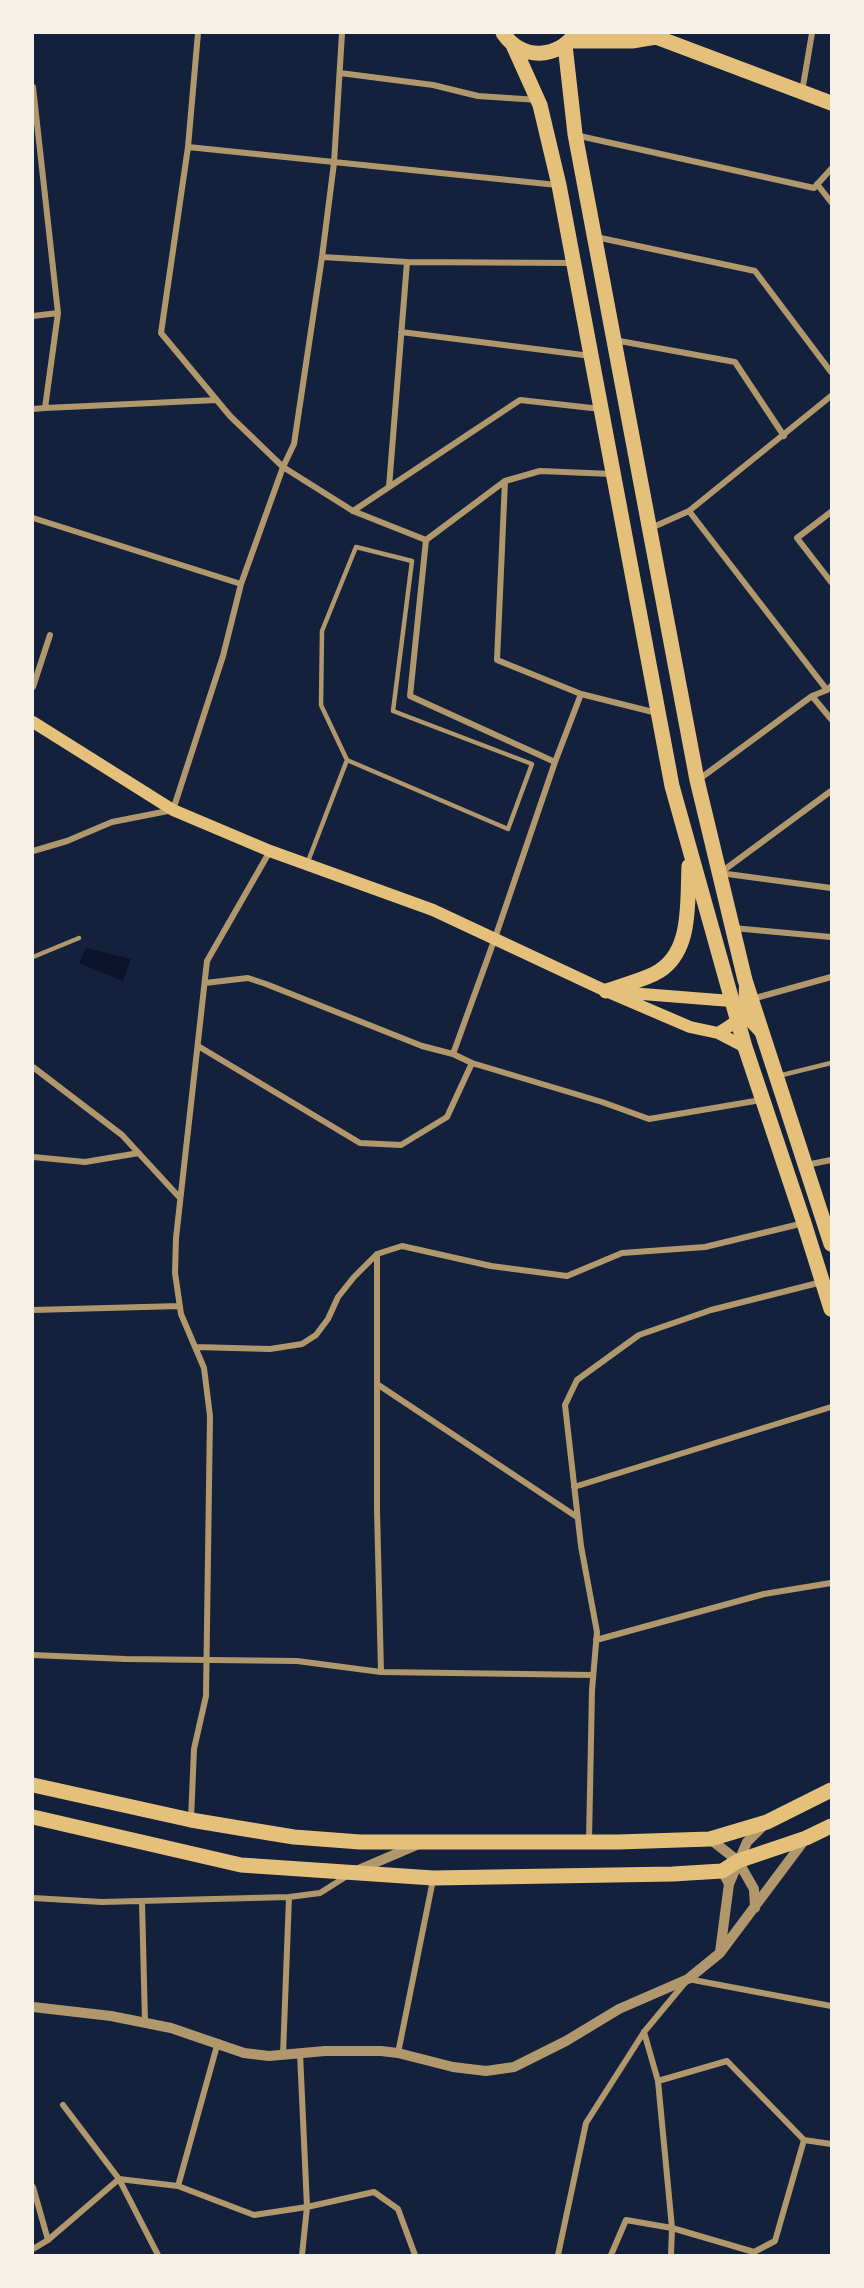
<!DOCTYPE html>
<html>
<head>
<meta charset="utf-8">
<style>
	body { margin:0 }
	#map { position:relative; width:864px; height:2288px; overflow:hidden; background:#14213d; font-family:Roboto,sans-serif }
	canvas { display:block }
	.frame { position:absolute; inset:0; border:34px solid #f6f1e7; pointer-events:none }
</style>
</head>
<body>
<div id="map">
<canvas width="864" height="2288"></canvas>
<div class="frame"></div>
</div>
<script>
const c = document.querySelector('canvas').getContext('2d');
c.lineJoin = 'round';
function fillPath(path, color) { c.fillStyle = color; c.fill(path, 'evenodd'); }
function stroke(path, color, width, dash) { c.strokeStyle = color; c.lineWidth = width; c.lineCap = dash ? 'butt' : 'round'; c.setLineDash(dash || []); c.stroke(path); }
const water = new Path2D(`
	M86,948L131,959L123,981L79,963Z`);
const service = new Path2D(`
	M307,864L347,760L321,705L322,631L356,547L412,561L393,711L532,764L508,829L347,760
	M33,957L79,938
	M778,1076L831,1063`);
const minor = new Path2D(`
	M198,33L188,147L161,333L230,416L283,467L353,511L426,540L410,696L555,762L495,938L453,1054
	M340,73L433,85L478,96L538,100
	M33,87L58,313L45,408L33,409
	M802,92L812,33
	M575,135L814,188L831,169
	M188,147L557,185
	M817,184L831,202
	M596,237L755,271L831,372
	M322,257L407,262L573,263
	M33,316L58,313
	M401,332L591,356
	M614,340L735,362L784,436
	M45,408L216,400
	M505,481L497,660L581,694
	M389,487L407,262
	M353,511L520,400L601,409
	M689,511L827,690
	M831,512L797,538L831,582
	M33,518L241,584
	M651,528L689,511L831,396
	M426,540L505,481L540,471L612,474
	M33,687L50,635
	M812,696L831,719
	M555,762L581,694L657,713
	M698,780L812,696L827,690L831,686
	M33,851L67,841L112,822L173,810L223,656L241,584L283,467L294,444L322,257L334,163L342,33
	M720,873L831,791
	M720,873L831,888
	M733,928L831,937
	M205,983L248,978L266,984L422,1046L453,1054L472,1063L602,1102L649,1119L761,1100
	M752,999L831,977
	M198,1046L360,1143L401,1145L447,1117L472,1063
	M33,1067L122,1135L180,1198
	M33,1157L85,1162L139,1153
	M806,1165L831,1160
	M377,1254V1510L381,1672
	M33,1310L180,1306
	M195,1347L270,1349L302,1344L316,1335L328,1319L338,1297L354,1277L377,1254L402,1246L491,1266L567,1276L622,1253L705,1247L804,1223
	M377,1384L577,1517
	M574,1487L831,1407
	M596,1640L764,1594L831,1583
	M33,1655L125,1659L297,1661L381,1672L593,1675
	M191,1819L194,1749L206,1696L210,1416L204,1368L181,1314L175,1273L176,1238L207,961L270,851
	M589,1841L592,1690L597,1632L581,1546L565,1405L577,1380L639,1335L711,1310L822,1282
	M33,1898L102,1902L289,1897L320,1893L347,1876
	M142,1902L145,2022
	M644,2032L658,2081L672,2228L671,2255
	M300,2053L307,2207L302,2255
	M398,2053L433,1880
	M283,2055L289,1897
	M658,2081L727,2061L804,2140
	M63,2105L119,2179L158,2255
	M178,2186L218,2042
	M33,2187L48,2240
	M33,2249L48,2240L119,2179L178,2186L254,2215L307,2207L374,2192L398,2209L415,2255
	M558,2255L586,2123L644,2032L688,1979L831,2006
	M611,2255L626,2220L672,2228L754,2252L775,2241L804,2140L831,2144`);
const tertiary = new Path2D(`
	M710,1839L738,1861L754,1889L755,1908
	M356,1871L419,1844
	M729,1884L747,1842L765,1824
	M720,1952L729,1884L722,1871
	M33,2007L111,2016L171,2028L244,2053L269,2056L325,2051H381L398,2053L453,2067L486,2071L514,2067L566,2041L619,2009L688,1979L720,1953L806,1838`);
const secondary = new Path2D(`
	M33,722L173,810L270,851L433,910L606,991L690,1027L718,1033C744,1018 744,1016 745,987
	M617,992L731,1001L762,1034
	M718,1033L745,1047`);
const primary = new Path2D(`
	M503,33C522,61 557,59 576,33
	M651,33L656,37L831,103
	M570,41H632L656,37
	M513,45L540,105L559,185L672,786L745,1047L804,1223L831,1309
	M565,45L575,134L697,780L745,980L831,1244
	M606,991C621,986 639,981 654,974C693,955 687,903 689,866
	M33,1785L191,1820L245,1829L294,1837L360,1842H618L710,1839L767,1822L831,1790
	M33,1817L241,1865L433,1878L673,1874L722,1871L738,1861L806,1838L831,1826`);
fillPath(water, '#0b132b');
stroke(service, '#b1986c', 4.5);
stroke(minor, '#b1986c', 6);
stroke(tertiary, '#b1986c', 10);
stroke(secondary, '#e5c07b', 12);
stroke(primary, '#e5c07b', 15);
</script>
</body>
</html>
